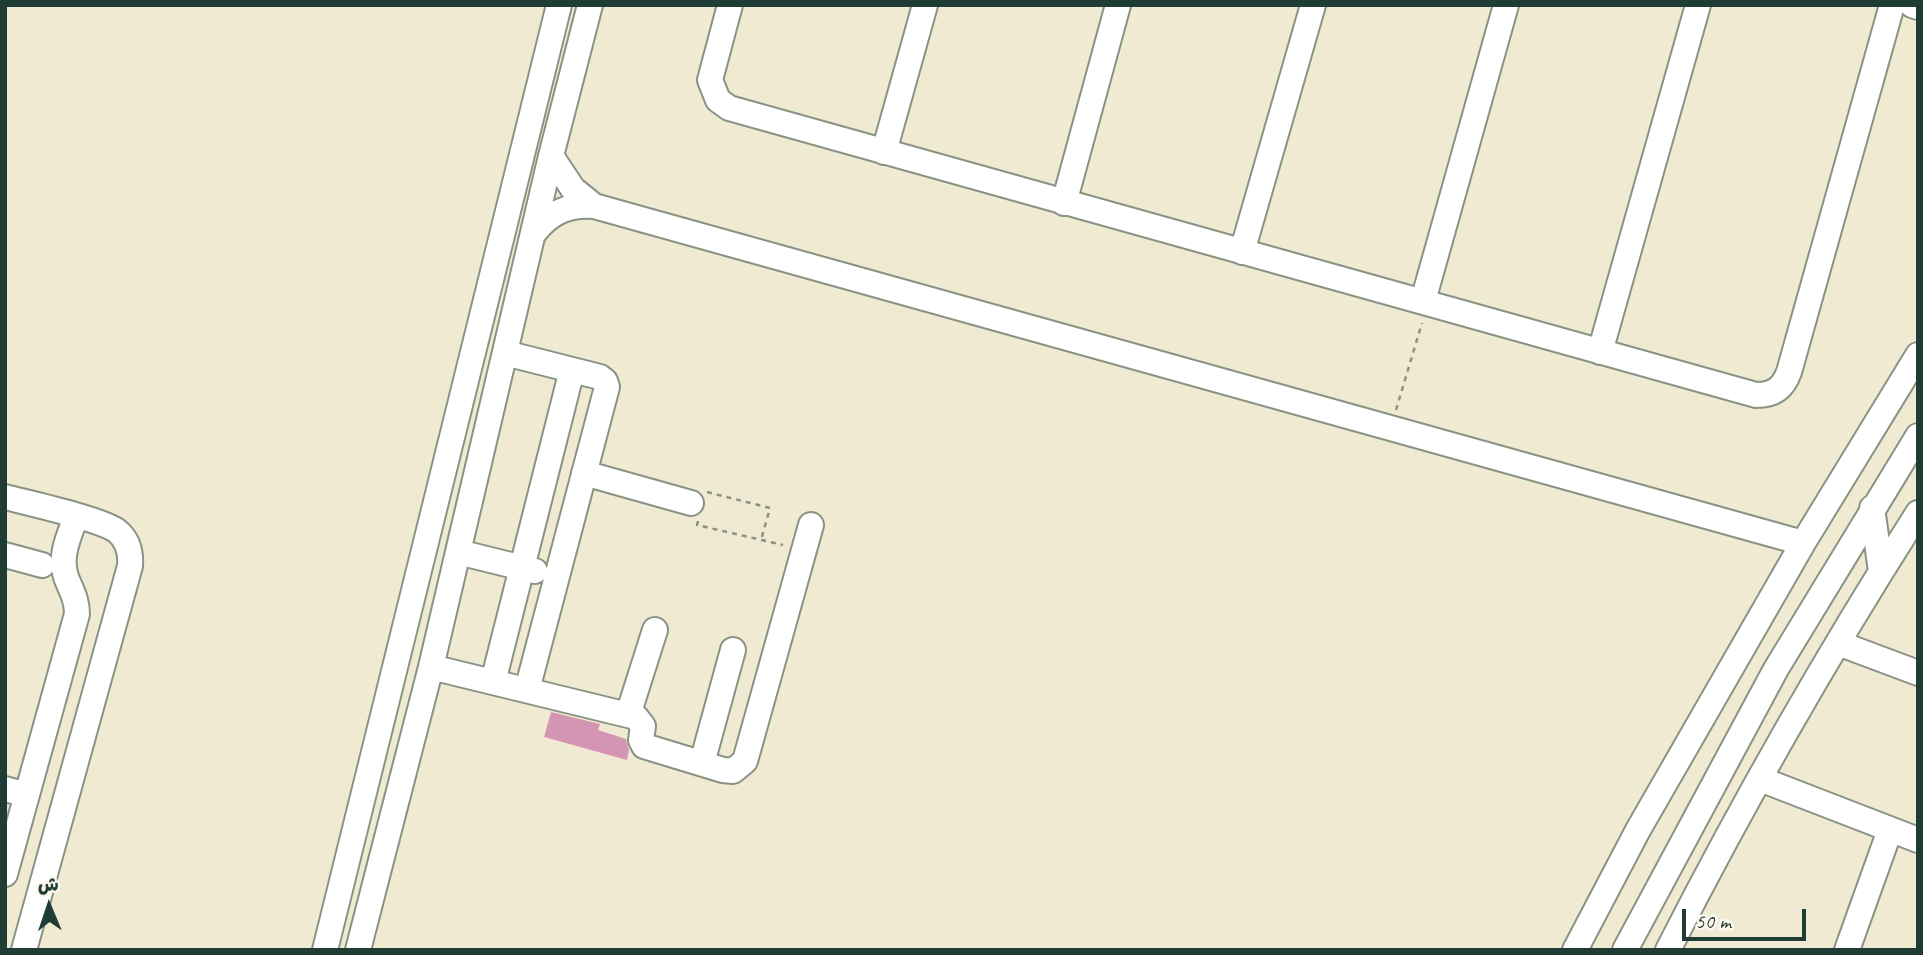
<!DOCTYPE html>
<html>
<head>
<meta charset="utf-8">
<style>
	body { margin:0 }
	#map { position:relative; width:1923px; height:955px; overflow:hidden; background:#f1ead2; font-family:Caveat,"Playpen Sans Arabic",sans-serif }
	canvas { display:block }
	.frame { position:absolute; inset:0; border:7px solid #1f3d34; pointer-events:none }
	.north { position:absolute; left:14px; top:871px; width:70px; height:70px; -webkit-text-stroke:5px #fbf7ec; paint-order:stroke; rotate:358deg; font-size:19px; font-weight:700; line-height:28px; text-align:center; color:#1f3d34 }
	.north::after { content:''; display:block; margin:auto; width:24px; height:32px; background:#1f3d34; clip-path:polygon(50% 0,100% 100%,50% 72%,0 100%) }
	.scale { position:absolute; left:1682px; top:909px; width:124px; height:32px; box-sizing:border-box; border:4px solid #1f3d34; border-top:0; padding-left:9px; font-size:21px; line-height:24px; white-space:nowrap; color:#1f3d34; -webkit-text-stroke:5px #fbf7ec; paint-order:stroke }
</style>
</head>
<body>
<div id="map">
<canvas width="1923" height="955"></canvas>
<div class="frame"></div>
<div class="north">ش</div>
<div class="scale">50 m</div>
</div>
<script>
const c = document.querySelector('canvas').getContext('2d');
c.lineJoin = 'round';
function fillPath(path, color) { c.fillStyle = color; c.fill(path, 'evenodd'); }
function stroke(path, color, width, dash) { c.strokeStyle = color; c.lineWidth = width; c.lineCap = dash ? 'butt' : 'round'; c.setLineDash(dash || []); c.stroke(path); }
const building = new Path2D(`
	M551,712L600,724L598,730L626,739L629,750L627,760L544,737Z`);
const path = new Path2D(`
	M1396,410L1422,323
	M707,492L770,508L761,540
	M698,521L697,525L783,545`);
const minor = new Path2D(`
	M730,5L710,80L718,100L729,108L1756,395C1774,395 1783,388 1789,372L1892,5
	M1912,5L1918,7
	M884,152L925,5
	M551,156L573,189L594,206
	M1064,203L1118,5
	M534,233C550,212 569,204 594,206L1803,543
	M1242,252L1313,5
	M1423,301L1506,5
	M1600,352L1698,5
	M505,353L600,377L605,381L607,387L527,690
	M584,473L691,503
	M5,497C28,503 101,519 117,531C128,540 131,553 130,566L24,950
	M1872,508L1881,571
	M458,552L535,571
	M5,555L42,565
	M1838,643L1918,673
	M431,667L636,717L643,726L641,740L644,746L723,770L733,771L745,761L811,525
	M493,682L572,370
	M628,715L655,630
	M702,763L733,650
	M1760,779L1918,840
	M5,789L27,795
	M5,874L77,614C77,599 71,590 66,577C59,556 69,536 76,517
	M325,950L559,5
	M358,950L431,667L551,156L590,5
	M1575,950L1638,830L1803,543L1918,355
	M1625,950L1776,669L1918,436
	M1668,950C1744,801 1828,654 1918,513
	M1847,950L1890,830`);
fillPath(building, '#d395b3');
stroke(minor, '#889483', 28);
stroke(path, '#889483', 2.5, [5, 5]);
stroke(minor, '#fff', 24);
</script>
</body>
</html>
